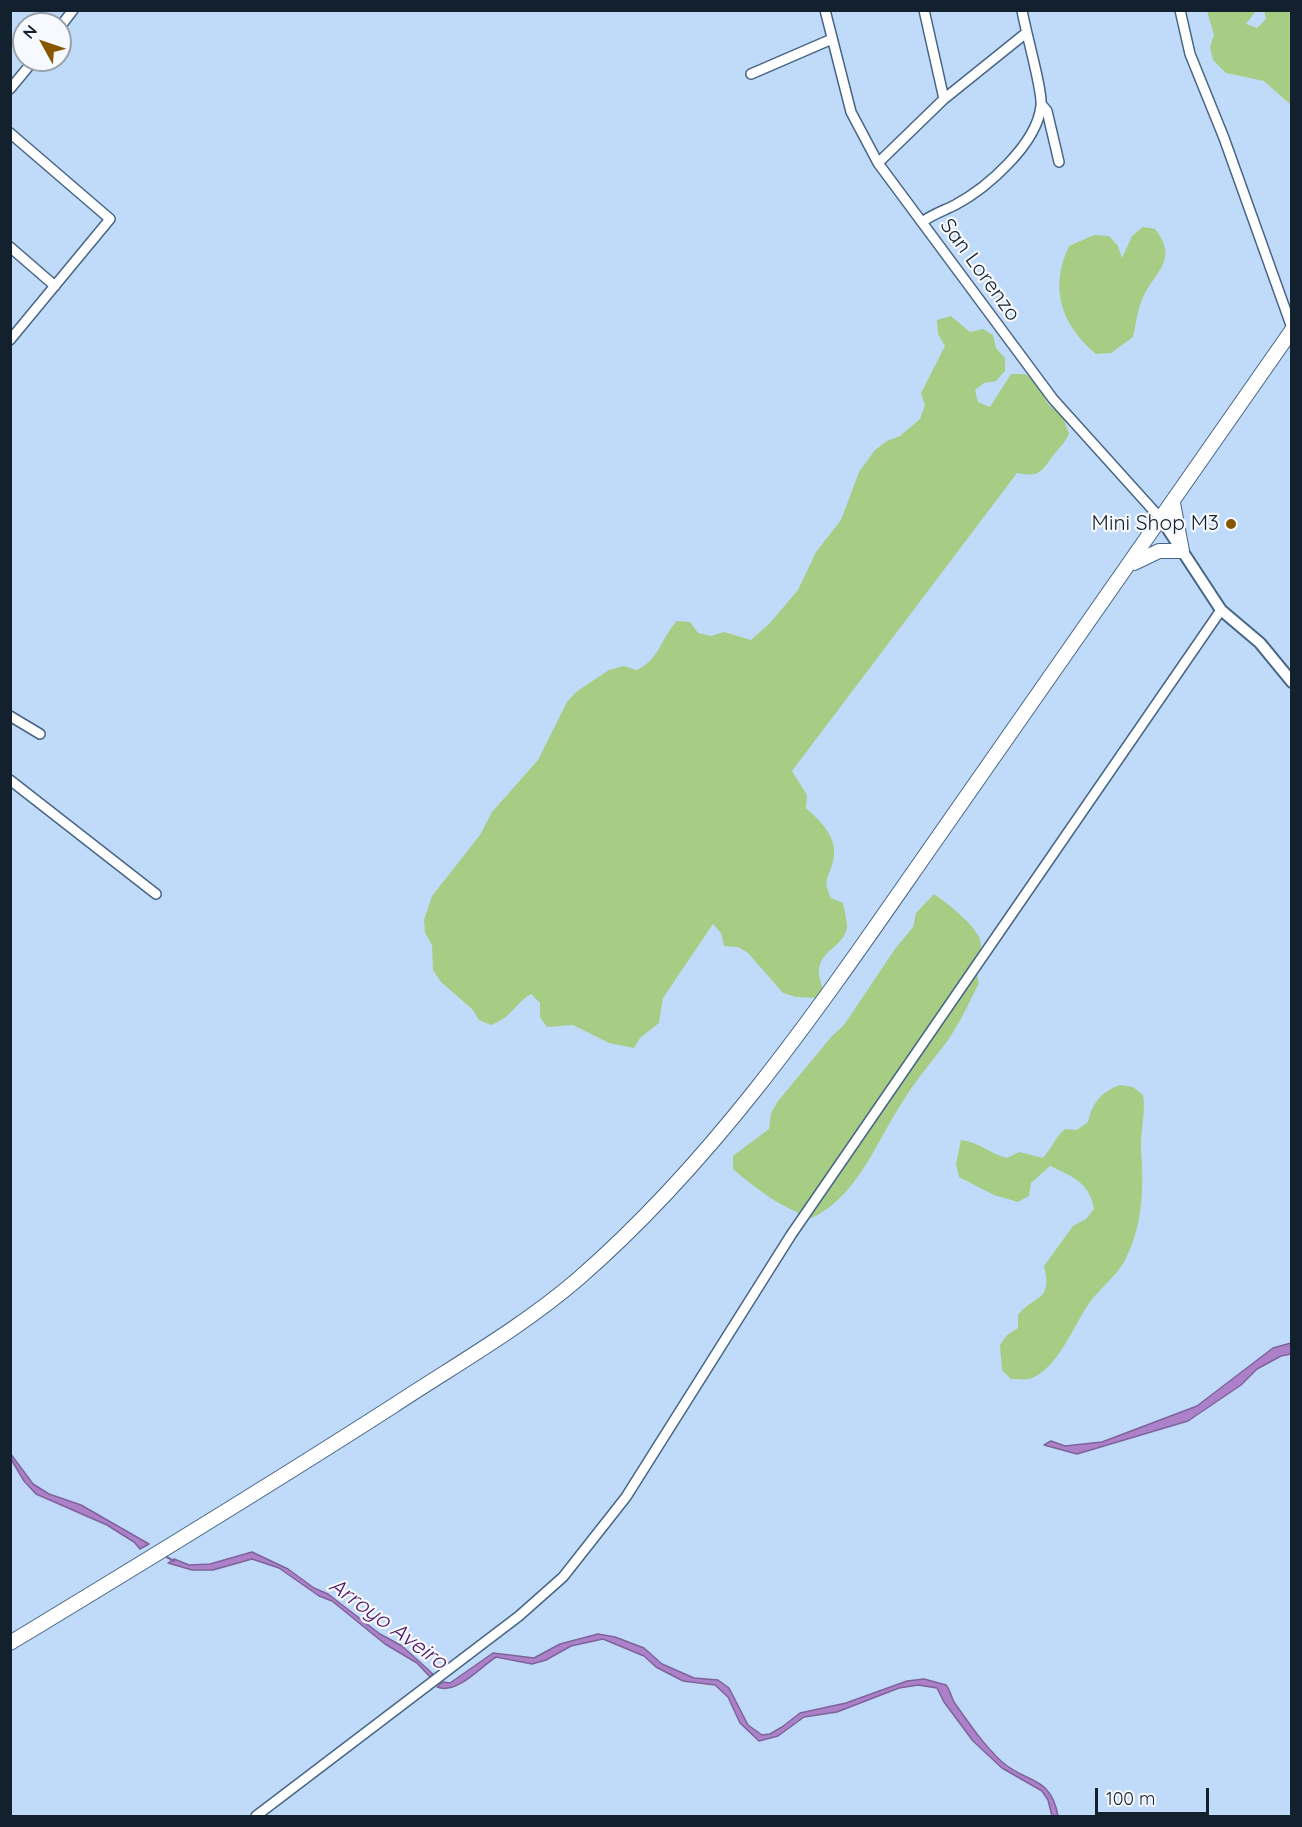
<!DOCTYPE html>
<html>
<head>
<meta charset="utf-8">
<style>
	body { margin:0 }
	#map { position:relative; width:1302px; height:1827px; overflow:hidden; background:#c0dbf9; font-family:Quicksand,sans-serif }
	canvas { display:block }
	.frame { position:absolute; inset:0; border:12px solid #13202d; pointer-events:none }
	.north { position:absolute; left:12px; top:12px; width:60px; height:60px; box-sizing:border-box; background:#f6f9fd; border:2px solid #9ba2aa; border-radius:50%; rotate:310deg; font-size:16px; font-weight:700; line-height:24px; text-align:center; color:#13202d }
	.north::after { content:''; display:block; margin:auto; width:21px; height:27px; background:#895600; clip-path:polygon(50% 0,100% 100%,50% 72%,0 100%) }
	.scale { position:absolute; left:1095px; top:1788px; width:114px; height:27px; box-sizing:border-box; border:3px solid #13202d; border-top:0; padding-left:8px; font-size:18px; line-height:21px; white-space:nowrap; color:#13202d; -webkit-text-stroke:4px #f6f9fd; paint-order:stroke }
</style>
</head>
<body>
<div id="map">
<canvas width="1302" height="1827"></canvas>
<div class="frame"></div>
<div class="north">N</div>
<div class="scale">100 m</div>
</div>
<script>
const c = document.querySelector('canvas').getContext('2d');
c.lineJoin = 'round';
function fillPath(path, color) { c.fillStyle = color; c.fill(path, 'evenodd'); }
function stroke(path, color, width, dash) { c.strokeStyle = color; c.lineWidth = width; c.lineCap = dash ? 'butt' : 'round'; c.setLineDash(dash || []); c.stroke(path); }
function label(font, color, halo, rows, align = 'center') {
  c.font = font + ' Quicksand,sans-serif'; c.lineWidth = 4.5; c.setLineDash([]); c.textBaseline = 'middle'; c.strokeStyle = halo; c.fillStyle = color; for (const [text, x, y, turn = 0] of rows) {
    c.save(); c.translate(x, y); c.rotate((+turn || 0) * Math.PI / 180); c.textAlign = isNaN(turn) ? turn : align; if (halo) c.strokeText(text, 0, 0); c.fillText(text, 0, 0); c.restore();
  }
}
const green = new Path2D(`
	M1207,11H1256L1246,24L1257,28L1266,19L1264,11H1291V105L1264,81L1226,73L1213,60L1210,47L1214,35Z
	M1143,227L1155,229C1180,261 1154,271 1142,300C1137,311 1136,325 1133,337L1111,353L1096,354C1061,325 1049,288 1069,246L1094,235L1109,236L1118,246L1122,258L1132,236Z
	M951,316L970,332L983,329L993,335L996,348L1005,358V371L996,381L984,383L975,390L978,402L990,407L1011,374H1025L1035,381L1048,404L1063,417L1069,434C1064,444 1058,449 1052,457C1040,474 1038,477 1017,473L792,771L807,795L806,808C821,822 839,838 833,861C829,879 822,878 831,898L843,903C844,910 847,919 847,927C845,946 820,950 819,970C818,981 825,984 821,998L796,997L783,993L748,953L738,947L724,946L721,933L713,924L663,998L659,1023L640,1038L634,1048L609,1043L573,1025L547,1027L540,1017V1003L531,994C514,1004 513,1017 491,1025L479,1020L472,1009L441,982L433,970L432,945L425,933L424,920L432,896L480,835L492,812L538,760L567,702L576,692L609,670L624,666L636,670C659,661 661,638 677,621L690,622L698,633L711,636L724,632L751,640L770,623L798,590L816,552L841,520L859,472L875,450L887,441L900,436L920,419L925,405L921,393L945,346L938,334L937,320Z
	M934,894C947,903 983,930 981,946C980,961 974,968 979,983C969,1003 959,1025 946,1043C932,1061 917,1079 905,1098C876,1141 860,1194 812,1218C782,1208 757,1190 733,1169V1156L769,1129L771,1113L778,1101L832,1036L844,1025L895,949L913,927L916,913Z
	M1120,1085L1133,1087L1143,1095C1146,1114 1140,1131 1141,1150C1144,1189 1143,1226 1124,1262C1114,1279 1096,1291 1086,1308C1073,1328 1055,1372 1029,1379C1024,1380 1016,1379 1011,1379L1002,1370L1000,1345L1007,1335L1018,1328V1315C1035,1294 1053,1302 1044,1266L1073,1226L1086,1219L1094,1209C1090,1183 1072,1176 1050,1166L1031,1183L1029,1196L1018,1202L994,1195L959,1177L956,1164L961,1140C979,1142 990,1154 1007,1158L1019,1152L1043,1158C1052,1148 1055,1137 1065,1129L1077,1130L1088,1122C1092,1103 1102,1091 1120,1085Z`);
const water = new Path2D(`
	M1291,1343V1354L1281,1356L1257,1369L1241,1385L1188,1421L1077,1454L1044,1445L1051,1441L1065,1446L1102,1442L1197,1406L1273,1348Z
	M10,1453L33,1484L49,1494L81,1505L149,1544L140,1549L134,1542L107,1525L36,1494L24,1481L11,1459Z
	M252,1552L288,1569L314,1588L328,1594L380,1634L402,1646L433,1674L430,1677L417,1663L385,1644L332,1601L319,1596L279,1568L252,1559L213,1570H192L168,1563L174,1559L189,1565L210,1564Z
	M598,1634L615,1637L644,1648L662,1664L694,1678L718,1680L729,1688L748,1725L762,1735L770,1734L782,1727L800,1713L846,1703L907,1681L924,1679L946,1685C950,1690 951,1696 954,1702C968,1722 983,1744 1001,1761C1026,1784 1051,1775 1058,1816H1052L1048,1800L1042,1791L1002,1768L973,1741L944,1702L937,1688L918,1685L899,1688L837,1712L804,1717L778,1736L759,1741L740,1723L728,1697L715,1685L683,1681L656,1667L644,1656L603,1639L571,1646L546,1660L532,1664L496,1657C480,1667 457,1695 437,1687L443,1682L450,1683L493,1653L534,1658L560,1644Z`);
const stream = new Path2D(`
	M163,1555L174,1561`);
const minor = new Path2D(`
	M825,10L851,112L878,163L1053,399L1162,520
	M924,10L944,99
	M1180,10L1190,54L1224,138L1292,328
	M60,27L73,10
	M751,74L832,39
	M10,89L34,60
	M1042,105L1047,111L1059,162
	M10,133L110,219L10,340
	M878,163L944,99L1026,33
	M922,222C933,214 943,211 955,205C987,188 1037,144 1041,106C1043,91 1025,30 1022,10
	M10,247L55,286
	M10,716L40,734
	M10,780L156,894
	M256,1816L519,1616L563,1577L626,1497L791,1235L1221,610`);
const major = new Path2D(`
	M1162,520L1221,610L1260,643L1292,682`);
const highway = new Path2D(`
	M1134,563L1159,551H1182L1173,503
	M10,1643C139,1565 267,1487 393,1406C455,1365 521,1328 578,1279C723,1153 829,993 938,837C1057,669 1175,500 1292,330`);
const markers = [
	[1231,524,6,"#895600"]
];
const streetNames = [
	["San Lorenzo",980,270,54]
];
const poiNames = [
	["Mini Shop M3",1219,524]
];
const waterNames = [
	["Arroyo Aveiro",388,1624,36]
];
fillPath(green, '#a6cd83');
fillPath(water, '#ac81c9');
stroke(water, '#7e649a', 1.5);
stroke(stream, '#7e649a', 2);
stroke(minor, '#476585', 12);
stroke(major, '#476585', 14);
stroke(highway, '#476585', 16);
stroke(minor, '#fff', 9);
stroke(major, '#fff', 10);
stroke(highway, '#fff', 14);
for (const [x, y, r, color] of markers) { const dot = new Path2D(); dot.arc(x, y, r, 0, 2 * Math.PI); c.fillStyle = color; c.fill(dot); stroke(dot, '#f6f9fd', 2); }
label('21px', '#13202d', '#f6f9fd', streetNames);
label('21px', '#13202d', '#f6f9fd', poiNames, 'right');
label('italic 22px', '#50166e', '#f6f9fd', waterNames);
</script>
</body>
</html>
